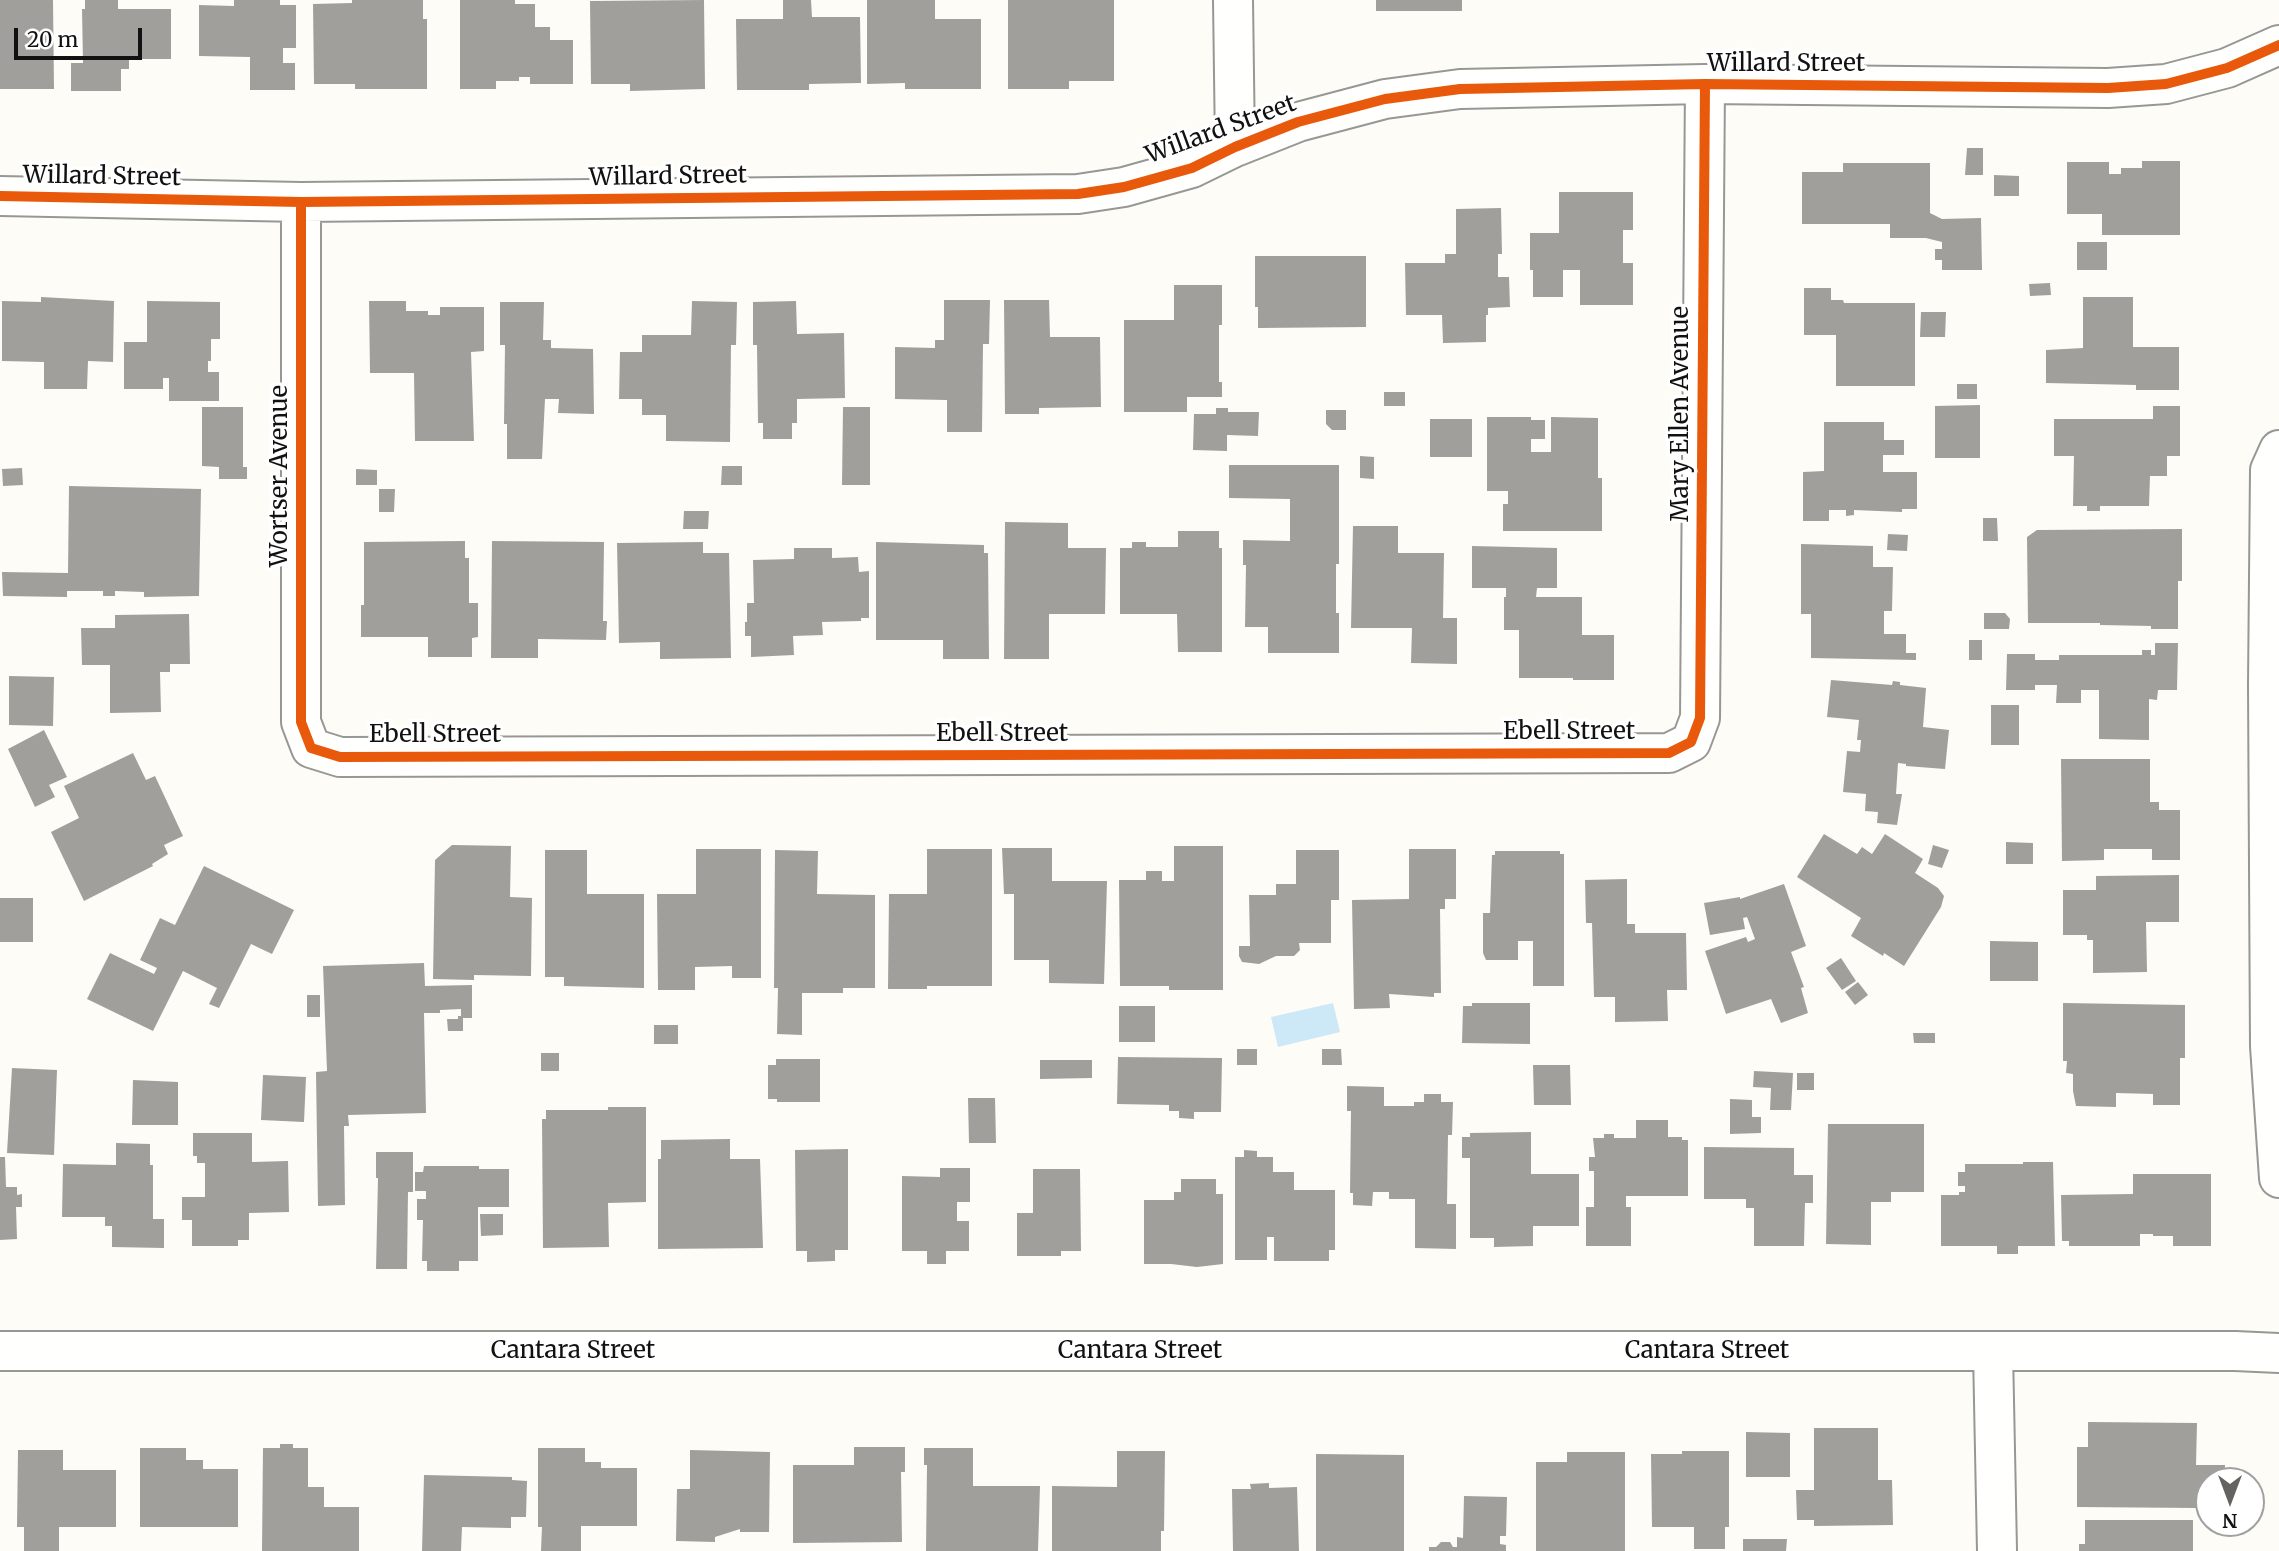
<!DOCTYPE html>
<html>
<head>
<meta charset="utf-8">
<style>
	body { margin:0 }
	#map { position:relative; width:2279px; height:1551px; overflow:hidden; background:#fdfcf7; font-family:Merriweather,serif }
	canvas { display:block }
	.north { position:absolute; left:2195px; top:1467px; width:70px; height:70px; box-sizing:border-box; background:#fff; border:2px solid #a0a0a0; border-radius:50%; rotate:180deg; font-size:19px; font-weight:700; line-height:28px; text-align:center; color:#111 }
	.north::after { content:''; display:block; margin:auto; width:24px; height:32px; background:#646362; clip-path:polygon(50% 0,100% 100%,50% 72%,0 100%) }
	.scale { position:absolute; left:14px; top:28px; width:128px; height:32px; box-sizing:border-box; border:4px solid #111; border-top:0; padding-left:9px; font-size:21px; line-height:24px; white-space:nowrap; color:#111; -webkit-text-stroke:5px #fff; paint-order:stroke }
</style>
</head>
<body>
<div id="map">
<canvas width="2279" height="1551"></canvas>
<div class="north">N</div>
<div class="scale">20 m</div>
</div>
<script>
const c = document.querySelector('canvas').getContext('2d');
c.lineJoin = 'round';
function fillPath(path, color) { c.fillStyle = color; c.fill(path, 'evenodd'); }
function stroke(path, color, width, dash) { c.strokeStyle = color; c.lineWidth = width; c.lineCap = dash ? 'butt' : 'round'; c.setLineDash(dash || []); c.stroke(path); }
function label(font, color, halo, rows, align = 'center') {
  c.font = font + ' Merriweather,serif'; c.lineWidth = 7; c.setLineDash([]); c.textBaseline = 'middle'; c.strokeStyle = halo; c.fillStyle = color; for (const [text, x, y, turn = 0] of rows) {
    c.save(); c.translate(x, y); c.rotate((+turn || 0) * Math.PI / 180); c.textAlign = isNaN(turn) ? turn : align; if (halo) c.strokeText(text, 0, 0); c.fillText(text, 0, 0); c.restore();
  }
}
const water = new Path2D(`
	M1333,1003L1340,1032L1278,1047L1271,1017Z`);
const building = new Path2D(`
	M0,0H53L54,89H0Z
	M85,0H118V9H171V59H129V69H121V91H71V63H83L82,9H85Z
	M234,0H280V5H296V48H283V63H295V90H250V57L199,56V5L234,6Z
	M352,0H423V19H427V89H355V84H314L313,4L352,3Z
	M460,0H515V4H535V27H550V40H573V84H530V77H519V81H496V89H460Z
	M704,0L705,89L630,91V84H591L590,1Z
	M783,0H811L812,17H860L861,83L809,84V90H737L736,19H783Z
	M867,0H935V19H981V89H905V83L867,84Z
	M1008,0H1114V81H1069V89H1008Z
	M1376,0H1462V11H1376Z
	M1967,148H1983V175H1965Z
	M2142,161H2180V235H2102V214H2067V162H2109V174H2121V168H2142Z
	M1843,163H1930V213L1942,219L1981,218L1982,270H1942V260H1935V249H1942V242L1926,238H1890V224H1802V172H1843Z
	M1994,175L2019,176V196H1994Z
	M1559,192H1633V230H1623V263H1633V305H1580V270H1563V297H1533V270H1530V233H1559Z
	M1501,208L1502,254H1498V277H1509L1510,307L1488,308V315H1486V342L1443,343L1442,315H1406L1405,263H1445V254H1456V209Z
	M2077,242H2107V270H2077Z
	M1255,256H1366V327L1258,328V307H1255Z
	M2050,283L2051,295L2030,296L2029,284Z
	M1174,285H1222V325H1219V382H1222V397H1187V412H1124V320H1174Z
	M1804,288H1831V300H1843L1844,303H1915V386H1836V335H1804Z
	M41,297L114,301L113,362L88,361L87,389H44V362L2,361V301L41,302Z
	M2083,297H2133V347H2179V390H2136V385L2046,383V350L2083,348Z
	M944,300H990L989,344H983L982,432H947V400L895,399V347L935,348V340H944Z
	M1004,300H1049L1050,337H1100L1101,407L1039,408V414H1005Z
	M147,301L220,302V339H211V361H208V372H219V401H169V378H163V389H124V342H147Z
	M369,301H406V311H428V315H440V307H484V351L471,352L474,441H415L414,373H370Z
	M692,301L737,302L736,345H731L730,442L666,441V415H642V399H619L620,352H642V335H691Z
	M796,301L797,334L844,333L845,398L797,399V423H792V439H763V423H758L757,345H753V302Z
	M500,302H544L543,340H551V348L593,349L594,414L558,413L559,399H545L542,459H507V424H504L505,345H500Z
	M1921,312H1946L1945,337H1920Z
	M1957,384H1977V399H1957Z
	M1384,392H1405V406H1384Z
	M1980,405V458H1935V406Z
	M2153,406H2180V456H2167V476H2150L2149,506H2100V511H2087V506H2073L2074,456H2054V419H2153Z
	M202,407H243V467H247V479H219V467L202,466Z
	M843,407H870V485H842Z
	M1216,408H1228V412H1259L1258,436L1227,435V451L1193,450L1194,414H1216Z
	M1326,410H1346V430H1332L1326,424Z
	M1487,417H1531V420H1545V439H1531V452H1551V417L1598,418V478H1602V531H1503V504H1508V491H1487Z
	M1430,419H1472V457H1430Z
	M1824,422H1884V440H1904V455H1883V472H1917V509H1902V512L1854,510V515L1846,516V510H1829V521H1803V472L1824,471Z
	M1360,456L1374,457V479L1360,478Z
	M1229,465H1339V564H1336V613H1339V653H1268V627H1245L1246,565H1243V540L1290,541V499L1229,498Z
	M722,466H742V485H721Z
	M22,468L23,485L3,486L2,469Z
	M356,469L377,470V485H356Z
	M69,486L201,489L199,596L144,597V592L115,591V596H103V591H67V597L3,596L2,572L68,573Z
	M379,489H395L394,512H379Z
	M684,511H709L708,529H683Z
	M1983,518H1997L1998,541H1983Z
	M1005,522L1068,523V548H1106L1105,614H1049V659H1004Z
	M1353,526H1398V553H1444L1443,618H1457V664L1411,663L1412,628H1351Z
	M2182,529V581H2178V629H2151V626L2100,625V623H2028L2027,537L2037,530Z
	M1178,531H1219V548H1222V652H1178L1177,614H1120V548H1132V542H1146V547H1178Z
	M1888,534L1908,535L1907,551L1887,550Z
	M465,541V558H469V603H478V637L472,638V657H428V637H361V605H364V542Z
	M492,541L604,542L603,621H607L606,640L538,639V658H491Z
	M703,542V553H729L731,658L660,659V642L619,643L617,543Z
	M876,542L984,545V553H988L989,659H943V640H876Z
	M1801,544L1873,546V567H1893L1892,611H1884V634H1906V653H1916V660L1811,658V614H1801Z
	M1472,546L1557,548V588H1537L1536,597H1582V635H1614V680H1573V678H1519V630H1504V597H1506V588H1472Z
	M794,548H832V558L858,557L859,572L869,571V618H861V621L822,622L823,635L793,636L794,655L751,657V636H745V622H747V603H754L753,560L794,559Z
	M1984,613H2005L2010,619L2009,629H1984Z
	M189,614L190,664H170V672H160L161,712L110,713V665H82L81,628H115V615Z
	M1969,640H1982V660H1969Z
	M2155,643H2178L2177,690H2158L2157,700L2149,699V740L2099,739V690H2081V703H2056L2057,685H2035V690H2006L2007,654H2035V660H2059V655H2142V650H2151V655H2155Z
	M9,676L54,677L53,726L9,725Z
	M1831,680L1892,685L1893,681L1900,682V685L1926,688L1923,727L1949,730L1945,769L1906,766V764L1898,763L1896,794H1902L1897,825L1877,823L1878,812L1865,811L1866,794L1843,792L1847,751L1860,752L1861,740H1857L1859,720L1827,717Z
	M1991,705H2019V745H1991Z
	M44,730L67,777L49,785L55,797L35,807L8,749Z
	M133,753L146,780L155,776L183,836L164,845L168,854L152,864L153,866L84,901L51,832L79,818L64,786Z
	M2061,759H2150V802H2159V810H2180V860H2152V849H2104V860L2062,861Z
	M1824,834L1857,854L1862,847L1872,854L1885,834L1923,859L1915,873L1938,888L1944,896L1941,907L1904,966L1884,953L1883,956L1851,936L1861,918L1797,877Z
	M2006,842L2033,843V864H2006Z
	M452,845L511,846L510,897L532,898L531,976L474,975V980L433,979L435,860Z
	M1933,845L1949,850L1942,868L1928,864Z
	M1174,846H1223V990H1169V986H1120L1119,880H1146V871H1162V881H1174Z
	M1002,848H1052V881H1107L1104,984L1049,983V960H1014V894H1004Z
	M696,849H761V978H732V966L695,967V990H658L657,894H696Z
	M927,849H992V986H927V989H888L889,894H927Z
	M1409,849H1456V899H1445V909H1440L1441,993H1434V997L1389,994L1390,1008L1354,1009L1352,900L1409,899Z
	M545,850H587V894H644V988L564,986V977H545Z
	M775,850L818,851L817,894L875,895V988H843V993H802V1035L777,1034L778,988H774Z
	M1296,850H1339V900H1331V943H1299L1300,950L1294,956H1276L1259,964L1242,962L1239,956V946H1250L1249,895H1276V884H1296Z
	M1495,851H1560V854H1564V986H1533V941H1518V960H1486L1483,953V913H1490L1492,855H1495Z
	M204,866L294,910L272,954L251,944L219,1008L209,1004L217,988L183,971L153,1031L87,999L110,953L154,974L157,968L140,960L160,918L175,925Z
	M2179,875V922H2146L2147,972L2093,973V940H2087V935H2063V890H2096V876Z
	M1627,879V924H1635V933H1686L1687,990H1667L1668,1021L1615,1022V997H1594L1592,923H1586L1585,880Z
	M1784,884L1806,946L1791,952L1804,987L1801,988L1808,1013L1781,1023L1771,999L1726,1014L1705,951L1746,937L1748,942L1755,939L1747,917L1743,918L1745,929L1710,935L1704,903L1740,897V899Z
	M0,898H33V942H0Z
	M1990,941L2038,942V981H1990Z
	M1841,958L1856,981L1842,990L1826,968Z
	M424,963L425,986L472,985V1018H463V1031H448L447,1019H458V1016H461V1009L440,1010V1013H424L426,1113L348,1115L349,1126H344L345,1205L318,1206L316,1072L327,1071L323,966Z
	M1858,982L1868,995L1855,1005L1845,992Z
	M307,995H320V1017H307Z
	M1472,1003H1530V1044L1462,1043L1463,1006H1472Z
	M2063,1003L2185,1005V1058H2180V1105H2153V1094L2116,1093V1107L2076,1106L2073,1091V1074L2066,1073L2067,1061H2063Z
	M1119,1006H1155V1042H1119Z
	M654,1025H678V1044H654Z
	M1913,1033H1935V1043H1914Z
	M1237,1049H1257V1065H1237Z
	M1322,1049H1341L1342,1065H1322Z
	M541,1053H559V1071H541Z
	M1118,1057L1222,1058L1221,1112H1194V1119L1179,1118V1111H1169V1105L1117,1104Z
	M776,1059H820V1102H777V1099H768V1065H776Z
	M1040,1060H1092V1078L1040,1079Z
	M1533,1065H1570L1571,1105H1534Z
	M12,1068L57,1070L54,1155L7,1153Z
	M1754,1071L1793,1073L1791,1110H1770L1771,1088L1753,1087Z
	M1797,1073H1814V1090H1797Z
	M263,1075L306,1077L304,1122L261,1120Z
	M133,1080L178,1082V1125H132Z
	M1347,1086L1384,1087V1106H1414V1102H1424V1094H1441V1102H1453L1452,1135H1448L1447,1204H1456V1249L1415,1248V1199H1389V1192H1373L1372,1206L1353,1205V1193H1350L1351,1111H1347Z
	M968,1098H995L996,1143H969Z
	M1730,1099L1752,1100V1117H1761V1133L1730,1134Z
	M608,1107H646V1202L608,1203L609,1247L543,1248L542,1119H546V1110H608Z
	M1636,1120H1668V1137H1682V1140H1688V1196H1626V1207H1631V1246H1586V1207H1594V1171H1589V1157H1595L1593,1138H1604V1134H1614V1138H1636Z
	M1828,1124H1924V1192H1891V1202H1871V1245L1826,1244Z
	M1531,1132V1174H1579V1226H1533V1246L1494,1247V1238H1470V1158H1462V1137H1470V1133Z
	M193,1133H252V1162L288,1161L289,1212L249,1213V1240H238V1246H192V1220H182V1197H205V1163H197V1156H193Z
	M730,1139V1159H760L763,1248L658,1249V1159H661V1140Z
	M116,1143L150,1144V1165H153V1219H164V1248L112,1247V1226H105V1217H62L63,1164L116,1165Z
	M1704,1147L1794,1148V1175H1813V1203H1805L1804,1246H1754V1208H1746V1199H1704Z
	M848,1149V1250H835V1261L807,1262V1251H796L795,1150Z
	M1244,1150L1257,1151V1157H1273V1172H1294V1190H1335V1250H1329V1261H1274V1237H1267V1260H1235V1157H1244Z
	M376,1152H413V1192H408L407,1269H376L378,1178H376Z
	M0,1157H5L6,1187H17V1195L22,1194V1207H16L17,1239L0,1240Z
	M2023,1162H2053L2055,1246H2018V1254H1997V1246H1941V1195H1959V1192H1965V1186H1958V1172H1965V1164H2023Z
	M424,1166H479V1169H509V1207H478V1261H459V1271H427V1261H422L423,1220H417V1199H426V1191H415V1172H423Z
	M940,1168H970V1202H957V1221H969V1251H946V1264H927V1251H902V1176L940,1177Z
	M1033,1169H1080L1081,1251H1061V1256H1017V1213H1033Z
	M2133,1174H2211V1246H2173V1236H2153V1234H2140V1246H2069V1241H2062L2061,1195L2133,1194Z
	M1181,1179H1216V1194H1223V1264L1197,1267L1171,1264H1144V1200H1174V1192H1181Z
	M480,1214H503V1235L481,1236Z
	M2088,1422L2197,1423L2196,1465H2225V1481H2209V1504H2196V1508L2077,1507V1447H2088Z
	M1814,1428H1878V1480H1892L1893,1525L1814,1526V1520H1797L1796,1490H1814Z
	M1746,1432L1790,1433V1477H1746Z
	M280,1444H293V1448H308V1487H324V1507H359V1551H262L263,1448H280Z
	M854,1447H905V1472H901L902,1542L793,1543V1465H854Z
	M140,1448H186V1460H203V1469H238V1527H140Z
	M538,1448H585V1462H601V1468H637V1526H581V1551H541L542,1527H538Z
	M924,1448H973V1486H1040L1038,1551H926L927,1465H924Z
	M18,1450H63V1470H116V1527H59V1551H24V1527H17Z
	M690,1450L770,1452L769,1532H740V1529L715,1537V1542L676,1541L677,1489H690Z
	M1117,1451H1165L1164,1531H1161V1551H1052V1486L1117,1487Z
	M1682,1451H1729V1527H1725V1549H1694V1527H1652L1651,1454H1682Z
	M1567,1452H1625V1551H1536V1462H1567Z
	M1316,1454L1404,1455V1551H1316Z
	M424,1475L512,1477V1480L527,1481L526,1517H511V1528L462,1527L461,1551H422Z
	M1269,1483V1488L1297,1487L1299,1551H1233L1232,1489H1251L1250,1484Z
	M1464,1496L1507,1497L1506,1536H1500V1544L1506,1545V1551H1429V1547H1436L1441,1542H1450L1453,1547H1457V1537L1463,1538Z
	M2085,1520H2193V1551H2079V1544H2085Z
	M1743,1539H1787L1786,1551H1743Z`);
const minor = new Path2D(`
	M1233,0L1235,147
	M0,196L301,202L1078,194L1124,187L1192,168L1235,147L1298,122L1385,99L1460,89L1705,84L2108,88L2166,84L2227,68L2279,45
	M301,202V722L311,748L340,757L1669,753L1691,742L1700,718L1705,84
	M2279,450L2270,470L2268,685L2270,1046L2279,1178
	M1993,1351L1997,1551`);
const tertiary = new Path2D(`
	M0,1351H2235L2279,1353`);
const cycleway = new Path2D(`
	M0,196L301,202L1078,194L1124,187L1192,168L1235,147L1298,122L1385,99L1460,89L1705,84L2108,88L2166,84L2227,68L2279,45
	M301,202V722L311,748L340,757L1669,753L1691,742L1700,718L1705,84`);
const streetNames = [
	["Willard Street",1786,64],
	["Willard Street",1221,130,-20],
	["Willard Street",102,177,1],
	["Willard Street",668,177,-1],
	["Mary Ellen Avenue",1681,414,-90],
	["Wortser Avenue",280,476,-90],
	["Ebell Street",1569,732],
	["Ebell Street",1002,734],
	["Ebell Street",435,735],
	["Cantara Street",573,1351],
	["Cantara Street",1140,1351],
	["Cantara Street",1707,1351]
];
fillPath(water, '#cde8f7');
fillPath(building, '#a19f9c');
stroke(minor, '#979795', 42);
stroke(tertiary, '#979795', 42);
stroke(minor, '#fffffe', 38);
stroke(tertiary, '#fffffe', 38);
stroke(cycleway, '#e8590c', 10);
label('24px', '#111', '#fff', streetNames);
</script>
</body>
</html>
